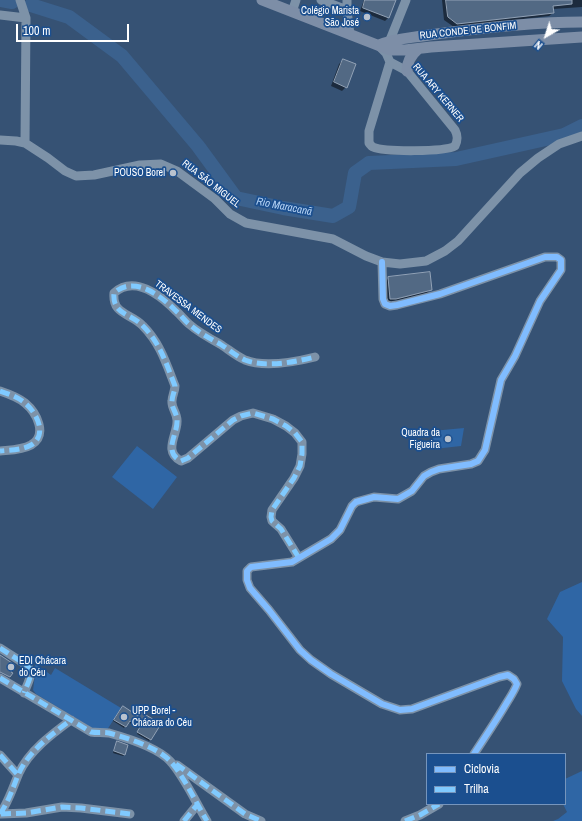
<!DOCTYPE html>
<html>
<head>
<meta charset="utf-8">
<style>
	body { margin:0 }
	#map { position:relative; width:582px; height:821px; overflow:hidden; background:#365274; font-family:"Archivo Narrow",sans-serif }
	canvas { display:block }
	.legend { position:absolute; left:426px; top:753px; width:140px; height:52px; box-sizing:border-box; background:#1b4f8f; border:1px solid #7695bc; margin:0; padding:5px 7px; list-style:none; font-size:12px; color:#fff }
	.legend li { display:flex; align-items:center; gap:8px; height:20px }
	.legend b { width:20px; border:1px solid #7695bc }
	.north { position:absolute; left:526px; top:16px; width:40px; height:40px; -webkit-text-stroke:3px #1b4f8f; paint-order:stroke; rotate:219deg; font-size:11px; font-weight:700; line-height:16px; text-align:center; color:#fff }
	.north::after { content:''; display:block; margin:auto; width:14px; height:18px; background:#fff; clip-path:polygon(50% 0,100% 100%,50% 72%,0 100%) }
	.scale { position:absolute; left:16px; top:24px; width:113px; height:18px; box-sizing:border-box; border:2px solid #fff; border-top:0; padding-left:5px; font-size:12px; line-height:14px; white-space:nowrap; color:#fff; -webkit-text-stroke:3px #1b4f8f; paint-order:stroke }
</style>
</head>
<body>
<div id="map">
<canvas width="582" height="821"></canvas>
<ul class="legend">
<li><b style="height:5px;background:#80bcff"></b>Ciclovia</li>
<li><b style="height:5px;background:#80caff"></b>Trilha</li>
</ul>
<div class="north">N</div>
<div class="scale">100 m</div>
</div>
<script>
const c = document.querySelector('canvas').getContext('2d');
c.lineJoin = 'round';
function fillPath(path, color) { c.fillStyle = color; c.fill(path, 'evenodd'); }
function stroke(path, color, width, dash) { c.strokeStyle = color; c.lineWidth = width; c.lineCap = dash ? 'butt' : 'round'; c.setLineDash(dash || []); c.stroke(path); }
function label(font, color, halo, rows, align = 'center') {
  c.font = font + ' "Archivo Narrow",sans-serif'; c.lineWidth = 3.5; c.setLineDash([]); c.textBaseline = 'middle'; c.strokeStyle = halo; c.fillStyle = color; for (const [text, x, y, turn = 0] of rows) {
    c.save(); c.translate(x, y); c.rotate((+turn || 0) * Math.PI / 180); c.textAlign = isNaN(turn) ? turn : align; if (halo) c.strokeText(text, 0, 0); c.fillText(text, 0, 0); c.restore();
  }
}
const green = new Path2D(`
	M464,428L461,446L434,449L432,431Z
	M137,446L177,477L153,509L112,477Z
	M582,582V716L576,709L562,681L563,637L547,619L560,592Z
	M36,664L51,675L55,668L121,708L107,730L94,729L36,694L33,690L35,675L33,669Z
	M582,771V821H553L558,819L567,812L563,804H565V779Z`);
const shadow = new Path2D(`
	M364,0H395L388,18L385,21L360,11Z
	M442,0H582V7L553,9V13L549,16L454,27L444,20Z
	M343,60L346,87L342,91L331,86L339,64Z
	M389,278L431,289L427,293L386,303L385,282Z
	M121,709L138,717L150,740L149,741L137,734L140,729L128,722L124,728L113,721Z
	M117,743L125,754L123,756L113,753Z`);
const river = new Path2D(`
	M0,0L12,2
	M31,5L69,17L122,56L198,146L236,198L283,208L333,216L349,207L355,173L369,163L456,159L564,135L582,126`);
const building = new Path2D(`
	M365,0H396L389,18L363,8Z
	M446,0H572V4L553,6L554,13L457,24L448,17Z
	M343,59L356,64L347,88L334,82Z
	M430,272L432,290L396,299H390L388,277Z
	M0,655L15,665L11,672L13,673L10,677L0,672Z
	M123,706L138,716L141,712L161,724L151,740L137,732L140,727L130,721L126,727L114,720Z
	M117,741L128,745L125,755L114,751Z`);
const minor = new Path2D(`
	M20,0L26,18L25,143
	M321,0L347,10V0
	M347,10L350,35
	M292,12L296,0
	M0,15L26,18
	M390,40L406,0
	M380,47L386,53L390,62L369,131V143C371,145 371,146 373,147C384,152 445,152 455,146C458,140 458,136 455,130L407,71L390,62
	M0,140L16,141L25,143L48,158L65,171L76,176L94,175L140,165L161,164L177,171L215,199L230,214L246,223L333,239L366,256L382,262L400,264L426,261L445,251L458,241L520,173L538,158L559,144L582,136
	M382,262L383,299L385,304L390,306L397,305L440,294L545,257H557L561,260V270L540,301L515,356L501,380L485,450L478,461L471,464L439,469L431,472L424,476L412,491L398,499L374,497L356,502L352,506L340,530L331,539L292,562L251,567L247,571V580L250,588L269,610L300,650L311,660L331,674L382,704L400,710L412,709L499,677L508,675L514,679L517,684C514,692 510,697 506,704C496,721 485,737 474,754
	M0,391C9,394 18,397 25,403C37,413 48,435 31,445C22,450 10,450 0,451
	M299,558L281,529L272,521L271,517L272,510L294,478L300,466L302,454V442L295,433L286,426L273,419L253,413L241,416L233,420L188,458L181,461C163,452 177,435 177,422C178,414 171,408 172,401C172,396 175,391 175,386C166,363 160,343 143,326C131,313 112,315 114,293C134,275 160,295 176,311C181,315 184,320 189,324C198,332 209,338 220,344C228,349 236,356 245,360C265,368 295,362 315,357
	M0,648L28,666C34,675 27,684 24,693
	M0,678L91,732C97,733 103,732 109,733C127,738 157,747 170,761C184,776 196,803 207,821
	M0,755L18,775
	M177,765L245,814L261,821
	M0,814C9,801 13,787 19,773C29,751 52,734 71,720
	M1,814L26,813L62,807L81,808L130,814
	M184,821L197,805
	M405,821L420,815L439,804`);
const major = new Path2D(`
	M262,0L390,50H405L431,47L582,37
	M379,45C395,38 412,38 429,35C480,28 531,22 582,22
	M407,71C407,61 411,55 418,49`);
const quiet = new Path2D(`
	M0,391C9,394 18,397 25,403C37,413 48,435 31,445C22,450 10,450 0,451
	M299,558L281,529L272,521L271,517L272,510L294,478L300,466L302,454V442L295,433L286,426L273,419L253,413L241,416L233,420L188,458L181,461C163,452 177,435 177,422C178,414 171,408 172,401C172,396 175,391 175,386C166,363 160,343 143,326C131,313 112,315 114,293C134,275 160,295 176,311C181,315 184,320 189,324C198,332 209,338 220,344C228,349 236,356 245,360C265,368 295,362 315,357
	M0,648L28,666C34,675 27,684 24,693
	M0,678L91,732C97,733 103,732 109,733C127,738 157,747 170,761C184,776 196,803 207,821
	M0,755L18,775
	M176,764L245,814L261,821
	M0,814C9,801 13,787 19,773C29,751 52,734 71,720
	M1,814L26,813L62,807L81,808L130,814
	M184,821L197,805
	M405,821L420,815L439,804`);
const cycleway = new Path2D(`
	M382,262L383,299L385,304L390,306L397,305L440,294L545,257H557L561,260V270L540,301L515,356L501,380L485,450L478,461L471,464L439,469L431,472L424,476L412,491L398,499L374,497L356,502L352,506L340,530L331,539L292,562L251,567L247,571V580L250,588L269,610L300,650L311,660L331,674L382,704L400,710L412,709L499,677L508,675L514,679L517,684C514,692 510,697 506,704C496,721 485,737 474,754`);
const markers = [
	[367,17,4,"#b9c2ce"],
	[173,173,4,"#b9c2ce"],
	[448,439,4,"#b9c2ce"],
	[11,667,4,"#b9c2ce"],
	[124,717,4,"#b9c2ce"]
];
const poiNames = [
	["Colégio Marista",359,11],
	["São José",359,23],
	["POUSO Borel",165,173],
	["Quadra da",440,433],
	["Figueira",440,445],
	["EDI Chácara",19,661,"left"],
	["do Céu",19,673,"left"],
	["UPP Borel -",132,711,"left"],
	["Chácara do Céu",132,723,"left"]
];
const streetNames = [
	["RUA CONDE DE BONFIM",468,31,-6],
	["RUA ARY KERNER",438,93,50],
	["RUA SÃO MIGUEL",211,184,38],
	["TRAVESSA MENDES",188,307,37]
];
const waterNames = [
	["Rio Maracanã",284,207,11]
];
fillPath(green, '#2f66a5');
fillPath(shadow, '#0007');
stroke(river, '#3b618d', 14);
fillPath(building, '#526984');
stroke(building, '#92a2b6', 1);
stroke(minor, '#7d92a8', 9);
stroke(major, '#7d8ea7', 11);
stroke(quiet, '#80caff', 5, [10, 5]);
stroke(cycleway, '#80bcff', 6);
for (const [x, y, r, color] of markers) { const dot = new Path2D(); dot.arc(x, y, r, 0, 2 * Math.PI); c.fillStyle = color; c.fill(dot); stroke(dot, '#1b4f8f', 1.5); }
label('10px', '#fff', '#1b4f8f', poiNames, 'right');
label('10px', '#fff', '#1b4f8f', streetNames);
label('italic 11px', '#b5d3f5', '#1b4f8f', waterNames);
</script>
</body>
</html>
